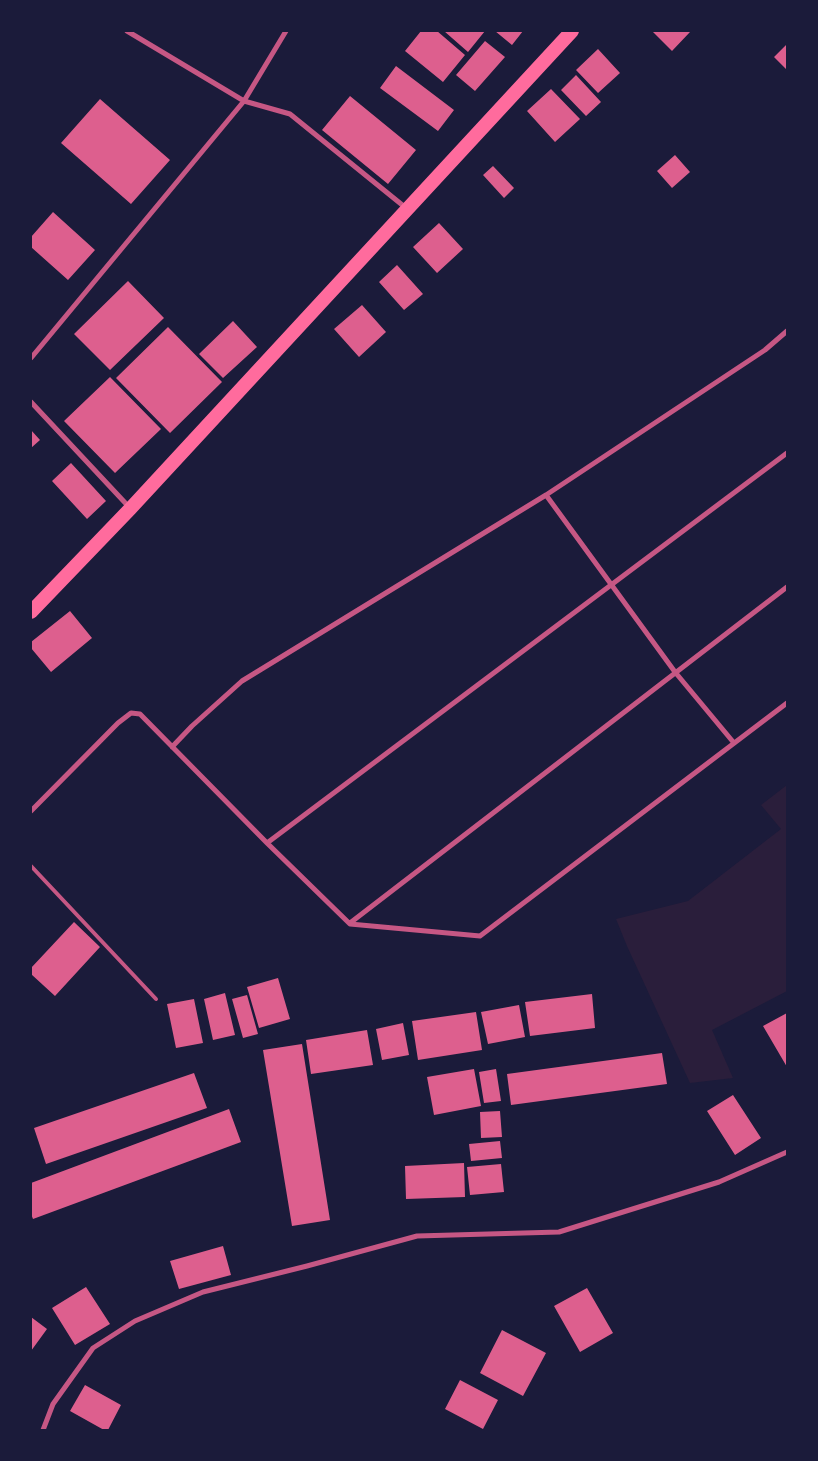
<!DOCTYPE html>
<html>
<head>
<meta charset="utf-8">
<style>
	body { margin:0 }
	#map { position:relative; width:818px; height:1461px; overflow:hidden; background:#1b1b3a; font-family:"Archivo Narrow",sans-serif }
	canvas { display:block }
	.frame { position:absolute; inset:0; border:32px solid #1b1b3a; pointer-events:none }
</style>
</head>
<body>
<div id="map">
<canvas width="818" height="1461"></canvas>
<div class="frame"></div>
</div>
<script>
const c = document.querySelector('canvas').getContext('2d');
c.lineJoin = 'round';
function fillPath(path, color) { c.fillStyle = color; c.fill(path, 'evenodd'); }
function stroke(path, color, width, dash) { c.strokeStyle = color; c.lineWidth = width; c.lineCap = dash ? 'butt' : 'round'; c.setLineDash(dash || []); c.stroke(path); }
const green = new Path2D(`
	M787,785V991L712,1030L733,1078L690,1083L627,946L616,919L688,901L781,829L761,805Z`);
const building = new Path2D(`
	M421,31H437L465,55L443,82L405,51Z
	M444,31H485L468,52Z
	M495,31H523L512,45Z
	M652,31H689L690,32L672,51Z
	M485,41L505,57L475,91L456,75Z
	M787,44V70L774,57Z
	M598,49L620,73L598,93L576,70Z
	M396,66L454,110L438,131L380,88Z
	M576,75L601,102L586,116L561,90Z
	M551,89L580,119L555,142L527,111Z
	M350,96L416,150L388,184L322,130Z
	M100,99L170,160L131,204L61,143Z
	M675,155L690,172L672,188L657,171Z
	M493,166L514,188L504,198L483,175Z
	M53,212L95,250L68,280L31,247V237Z
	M439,223L463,249L437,273L413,247Z
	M397,265L423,294L404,310L379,282Z
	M128,281L164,318L110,370L74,334Z
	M362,305L386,332L359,357L334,329Z
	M233,321L257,347L223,378L199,354Z
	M168,327L222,382L170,433L116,378Z
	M110,377L161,429L115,473L64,421Z
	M31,430L40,440L31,448Z
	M71,463L106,501L87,519L52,481Z
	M70,611L92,638L51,672L31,648V642Z
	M74,922L100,947L55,996L31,974V968Z
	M278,978L290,1019L259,1028L247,987Z
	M225,993L235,1035L213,1040L204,999Z
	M592,994L595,1028L530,1036L525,1002Z
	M247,995L258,1034L243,1038L232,999Z
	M194,999L203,1043L176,1048L167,1004Z
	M519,1005L525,1037L488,1044L481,1012Z
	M476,1012L482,1050L418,1060L412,1021Z
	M787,1013V1067L763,1026Z
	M403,1023L409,1055L382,1060L376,1029Z
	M367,1030L373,1065L311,1074L306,1040Z
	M302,1044L330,1220L292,1226L263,1050Z
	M662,1053L667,1084L511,1105L507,1074Z
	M474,1069L481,1106L434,1115L427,1077Z
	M496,1069L501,1101L484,1103L479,1072Z
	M194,1073L207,1108L46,1164L34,1128Z
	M733,1095L761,1138L735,1155L707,1111Z
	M229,1109L241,1142L33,1219L31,1214V1183Z
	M500,1111L502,1137L481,1138L480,1112Z
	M500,1141L502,1158L471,1161L469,1144Z
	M464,1163L465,1197L406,1199L405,1166Z
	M501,1164L504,1192L470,1195L467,1167Z
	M223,1246L231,1275L179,1289L170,1261Z
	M86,1287L110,1324L75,1345L52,1308Z
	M587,1288L613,1333L580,1352L554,1306Z
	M31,1317L47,1329L31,1351Z
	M502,1330L546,1353L523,1396L480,1373Z
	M460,1380L498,1400L483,1429L445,1409Z
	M85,1385L121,1405L108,1430H104L70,1411Z`);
const service = new Path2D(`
	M31,866L156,999`);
const minor = new Path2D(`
	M127,31L244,101L290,114L406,208
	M31,358L244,101L286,31
	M31,402L130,508
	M546,495L675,672L734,743
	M172,747L192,726L242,681L546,495L765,350L787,331
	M31,811L118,723L131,713L140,714L267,843L350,924L480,936L787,703
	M267,843L787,453
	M350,923L787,587
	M43,1430L53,1404L93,1348L135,1321L203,1292L307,1266L417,1236L559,1232L719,1182L787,1152`);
const trunk = new Path2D(`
	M31,612L130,509L572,31`);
fillPath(green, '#2a1e3b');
fillPath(building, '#dd5f8e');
stroke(service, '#c65784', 4);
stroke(minor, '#c65784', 5);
stroke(trunk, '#ff6b9d', 14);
</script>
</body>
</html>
